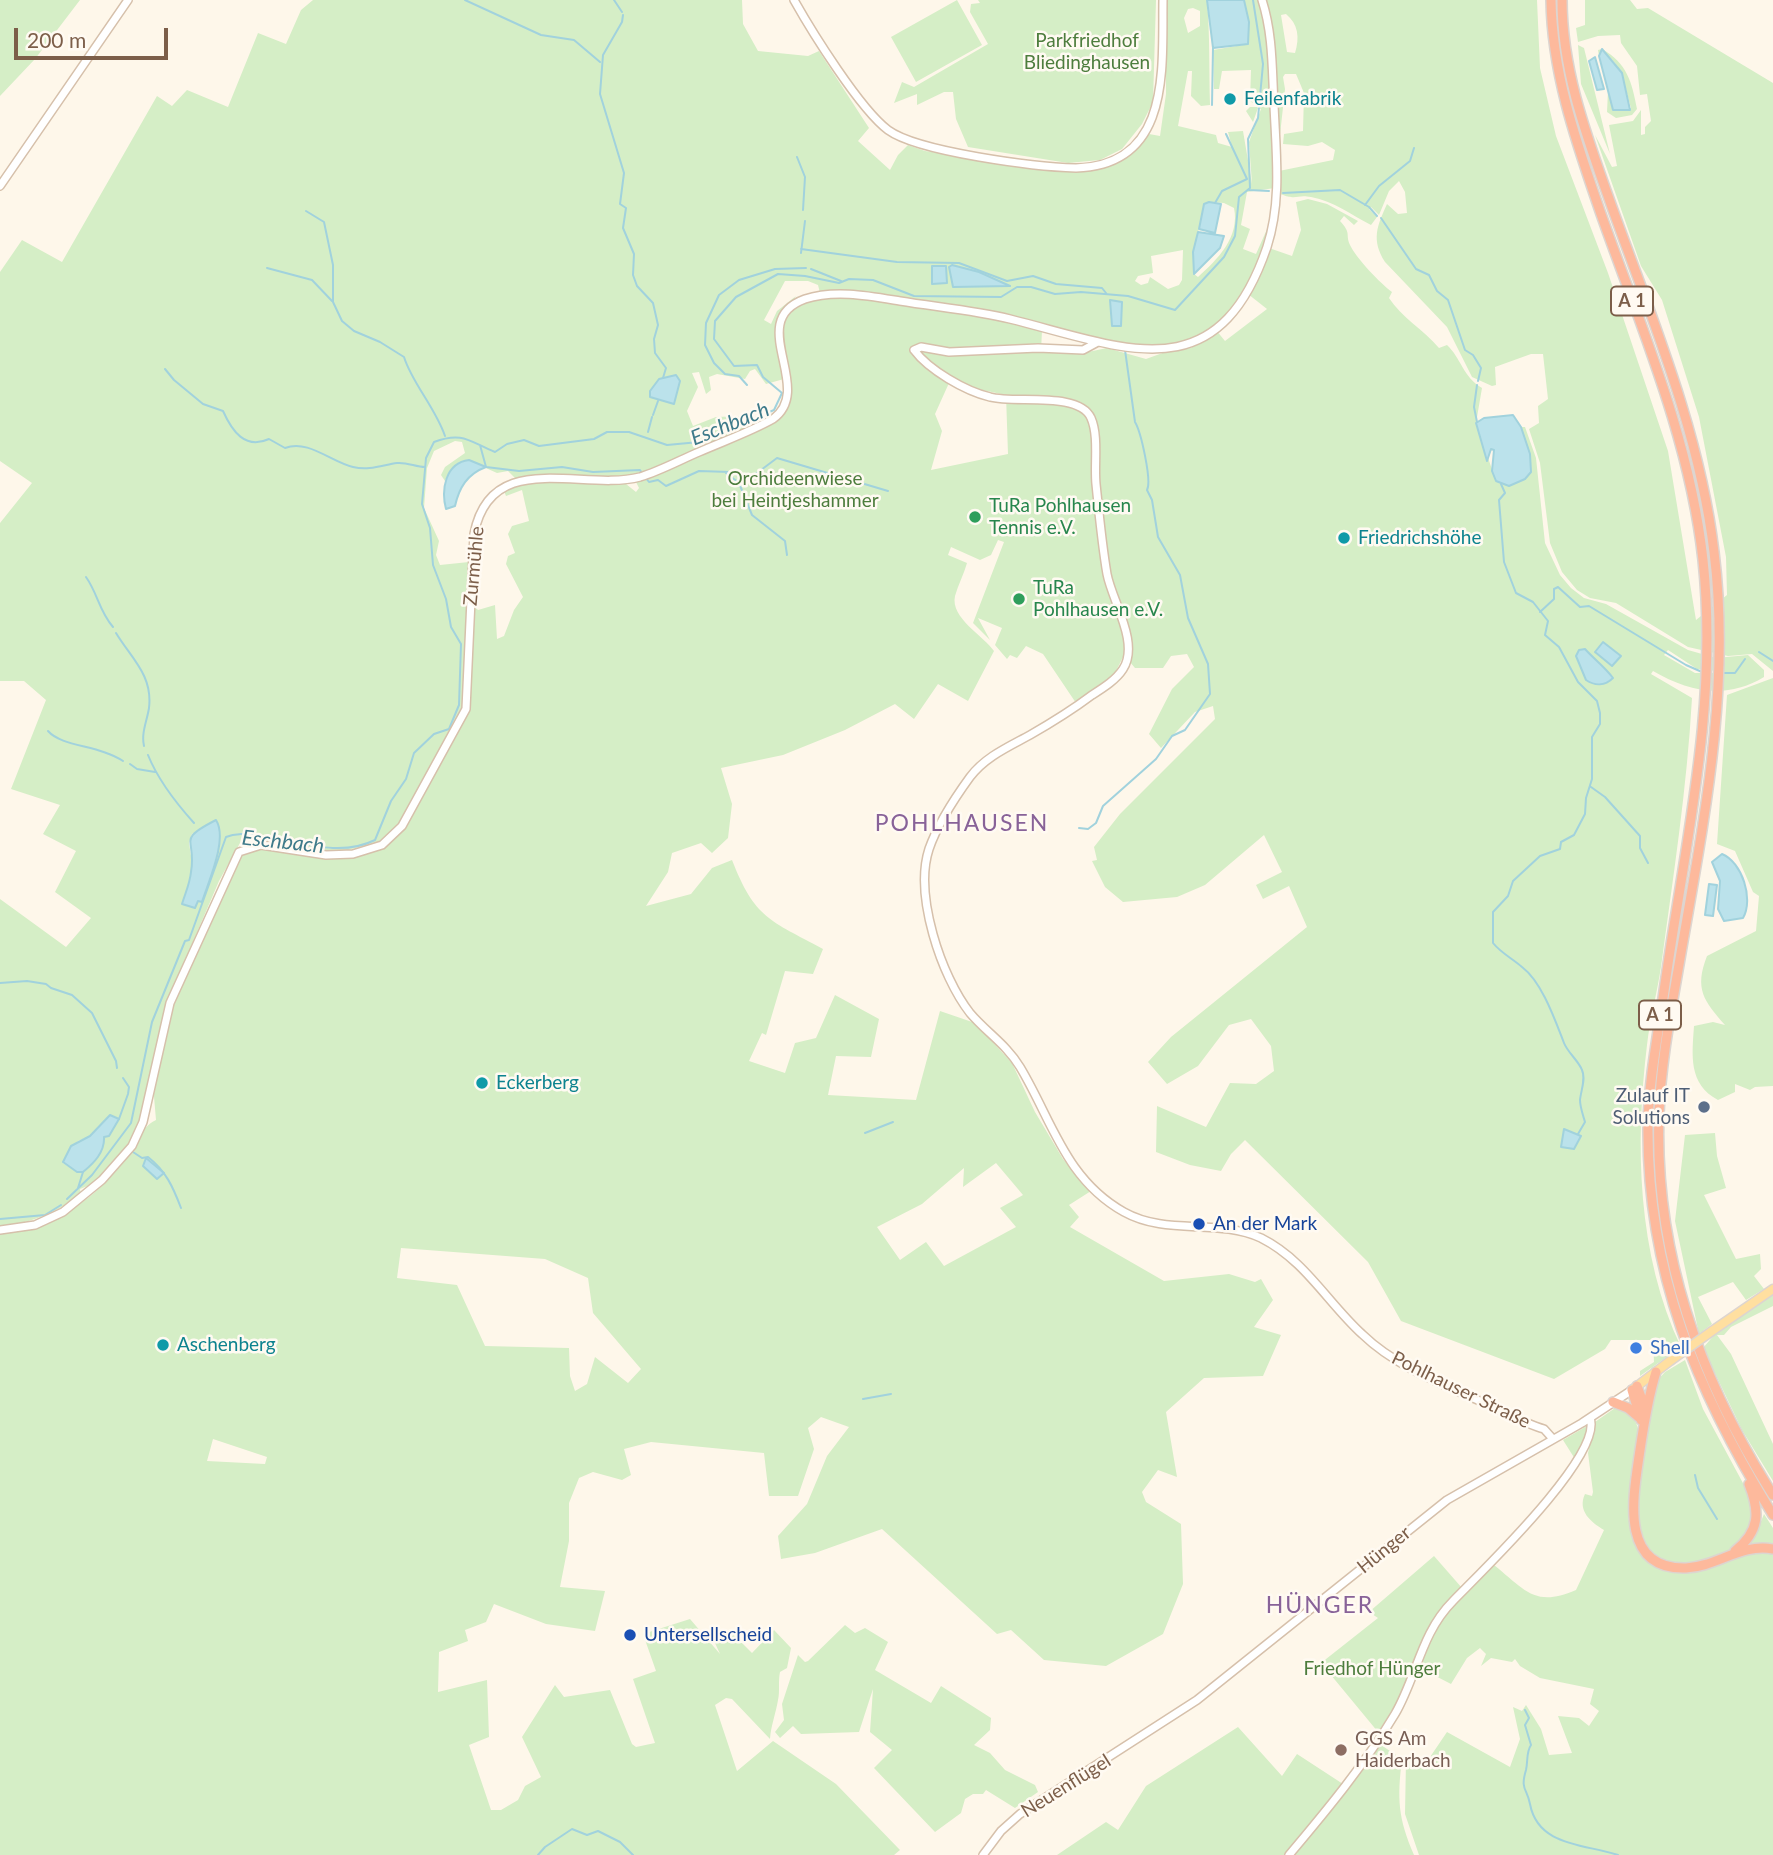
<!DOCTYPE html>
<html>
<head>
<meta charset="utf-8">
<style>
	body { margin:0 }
	#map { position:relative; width:1773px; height:1855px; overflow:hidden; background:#fef7ea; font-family:Lato,sans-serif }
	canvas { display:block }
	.scale { position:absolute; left:14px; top:28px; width:154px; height:32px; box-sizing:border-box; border:4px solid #7c5e49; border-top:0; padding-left:9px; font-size:21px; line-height:24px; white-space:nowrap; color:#7c5e49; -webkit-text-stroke:5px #fffaf2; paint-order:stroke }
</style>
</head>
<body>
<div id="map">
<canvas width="1773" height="1855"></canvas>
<div class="scale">200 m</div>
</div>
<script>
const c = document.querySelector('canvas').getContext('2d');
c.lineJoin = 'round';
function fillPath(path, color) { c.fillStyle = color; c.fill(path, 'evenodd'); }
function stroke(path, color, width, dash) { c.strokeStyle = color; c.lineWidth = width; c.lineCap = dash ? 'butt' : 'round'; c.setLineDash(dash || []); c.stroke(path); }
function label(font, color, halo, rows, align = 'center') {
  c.font = font + ' Lato,sans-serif'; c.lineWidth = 5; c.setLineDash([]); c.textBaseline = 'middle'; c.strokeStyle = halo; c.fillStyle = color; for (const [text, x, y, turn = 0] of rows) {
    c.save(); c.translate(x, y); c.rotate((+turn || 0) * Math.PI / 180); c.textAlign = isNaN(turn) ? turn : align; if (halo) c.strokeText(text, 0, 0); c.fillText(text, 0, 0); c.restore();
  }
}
const green = new Path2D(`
	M0,0H80L35,59L0,96Z
	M313,0H742L743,24L758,51L808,56L819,51L869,128L858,141L890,170L898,155L908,145L925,151C953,155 982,159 1010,164C1061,171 1115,182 1149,134L1160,136L1166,94V0H1207C1210,36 1209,69 1210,105L1201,106L1191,96L1192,71H1188L1178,126L1216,135L1218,143L1232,147L1228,132L1243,131L1252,184L1249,142L1261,109L1258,108L1253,122L1246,111L1250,107H1258L1250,101L1251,70L1222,71L1219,89H1214L1213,50L1248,44L1249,22L1244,0H1259L1267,32L1275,188L1247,192L1241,225L1250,229L1243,249L1256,254L1272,218C1259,262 1243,315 1199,338C1150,363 1061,325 1011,317C948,306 883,301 820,293L818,285L808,281H785L764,320L771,324L777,311L796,296L780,317L775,336L784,379L766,384L755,369L750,371L745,379L717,374L709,377L711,390L706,394L699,372L692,373L698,387L687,411L693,426L716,417L742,416L749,428C716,442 664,472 630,476C592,481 555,474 517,480L508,471L497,473L468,460L448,474L445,481L441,475L445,467L465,453L462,442L455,441L434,451L427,468L424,508L439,541L436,555L440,565L469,562L463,709L398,827L380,842L340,852L257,840L240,843L219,881L166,1005L138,1129L132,1141L95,1183L80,1189L81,1195C54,1214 32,1222 0,1227V899L66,947L91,918L55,892L76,851L43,834L60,805L11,789L46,700L24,681H0V523L32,483L0,461V272L22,240L62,262L157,96L172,106L187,90L228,107L258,33L286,44L301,10ZM1193,8L1200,11V26L1188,33L1184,18L1188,9ZM1209,202L1224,203L1234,208C1240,237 1218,259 1198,277L1194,274V252L1204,204ZM1183,250L1182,280L1179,285L1168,289L1150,277L1148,283L1141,285L1135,281L1138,276L1153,273L1151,256ZM932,266H946L947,283L931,281ZM216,821C222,847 210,876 202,901H198L189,843L192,834ZM107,1118L106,1135L77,1172L63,1163L78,1141L90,1136Z
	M957,0L982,45L916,82L891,37Z
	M978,0H1156L1153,102L1142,124L1122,149L1100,160L1068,163L968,147L956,119L953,92H944L917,105V94L894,103L902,82L914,87L988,44L970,12L971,4L980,3Z
	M1264,0H1537L1540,68L1556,136L1608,273L1668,451L1696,620L1727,595L1726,557L1699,417L1662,300L1641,266L1595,135L1612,167L1617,166L1609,125L1633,121L1641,110V135L1645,134V127L1651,121L1647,94L1640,95L1637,66L1621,43L1620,35L1598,36L1578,42L1576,28L1585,25V0H1630L1637,9L1648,8L1773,83V671L1752,654L1728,656L1688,647L1616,603L1590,598L1577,590L1562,572L1550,543L1540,463L1529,429L1539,423L1538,406L1548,399L1543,354H1531L1495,367L1496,385L1492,386L1472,377L1447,327L1385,262C1371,240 1377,226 1387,204L1398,214L1407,213L1405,192L1399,181L1389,191L1379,215L1371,207L1369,209L1377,217L1371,225C1351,215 1334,201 1311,197C1296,194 1298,201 1280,194L1279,171L1333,160L1335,150L1322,142L1308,146L1283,144L1284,134L1303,131L1304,93L1296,74H1285L1283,77L1285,89L1279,144ZM1286,14C1298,24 1300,37 1295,53L1287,52L1281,15Z
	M1578,45L1584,48L1610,154L1581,84Z
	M1602,49C1627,63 1632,82 1637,109L1632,115L1616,118L1607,112L1608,91L1613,111L1631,108C1625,87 1623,65 1603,52L1599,56L1598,50Z
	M1308,199L1327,204L1358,221L1354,225L1344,216L1340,221C1352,234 1345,234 1350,245C1356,258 1381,284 1392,292L1389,298C1401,317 1424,330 1439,348L1447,345C1461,358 1463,377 1482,388L1476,423L1496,481L1528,463L1530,454L1521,427H1525L1536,458L1545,543L1560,575L1571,588L1584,598L1606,604L1688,650L1716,658L1748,655L1764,670V677C1726,700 1689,692 1653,671L1651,674L1692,698C1687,788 1673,878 1661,967C1657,993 1650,1019 1647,1045C1635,1145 1637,1254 1681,1347L1640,1376V1371L1654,1362L1653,1340H1611L1605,1349L1554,1379L1401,1321L1368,1262L1245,1140L1231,1154L1221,1171L1190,1165L1156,1152L1157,1106L1206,1127L1230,1083L1256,1084L1274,1071L1271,1046L1251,1019L1229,1025L1198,1066L1167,1084L1148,1062L1171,1037L1307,927L1289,886L1263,899L1256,885L1282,872L1264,835L1205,885L1177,897L1123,902L1105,887L1092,861L1097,860L1094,847L1120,814L1215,719L1213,706L1195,712L1161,748L1149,734L1172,689L1194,667L1187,654L1171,656L1163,668H1135L1124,655L1114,675L1076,703L1043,654L1026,646L1017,658L1010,655L1007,659L995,645L1002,628L978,618L990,640L973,623L1004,542L998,540L991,555L980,560L951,547L948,555L967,563C964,574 958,585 955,596C950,618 984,636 994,651L968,701L938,684L914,719L895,704L845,730L783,755L721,768L732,804L728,838L712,853L701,843L672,853L668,872L646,906L691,894L712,868L732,860C755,919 770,920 823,949L813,974L785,971L766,1035L762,1033L749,1061L785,1073L795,1043L816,1038L835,995L879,1019L871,1057L836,1056L828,1095L916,1100L940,1011L975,1023L1012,1063L1035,1112L1063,1159L1091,1191L1069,1205L1079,1217L1070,1227L1164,1281L1229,1274L1255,1282L1261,1279L1273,1300L1254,1327L1281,1335L1263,1376L1204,1378L1166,1412L1177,1477L1158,1470L1142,1492L1146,1502L1181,1524L1183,1584L1163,1634L1106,1666L1044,1660L1011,1630L997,1634L882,1529L815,1553L781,1559L778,1536L807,1504L827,1456L849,1427L821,1417L808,1428L814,1449L798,1496H769L764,1453L651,1442L624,1449L631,1475L622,1480L593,1472L579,1478L569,1503V1541L560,1587L605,1591L595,1631L546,1624L494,1604L486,1622L465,1630L468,1641L439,1652L438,1692L487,1680L489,1737L469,1745L491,1810H501L518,1800L525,1786L541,1777L522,1737L555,1685L564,1697L610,1690L632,1744L636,1747L655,1743L633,1679L656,1671L643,1634L690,1619L720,1654L715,1643L734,1635L752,1653L774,1630L791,1648L787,1668L780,1672C778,1681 780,1692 778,1700C776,1713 771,1725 770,1739L732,1699L726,1698L715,1705L737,1771L773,1741L836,1784L900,1850L894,1855H0V1233C57,1223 86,1207 124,1162C136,1148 140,1127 156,1120L153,1085L170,1010L242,856L260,848L328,859L357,857L378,850L402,831L456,737L470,705L473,605L478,610L495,605L497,639L504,636L514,610L523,597L506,564L508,556L515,553L508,534L512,526L529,521L522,490L506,496L504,491L534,481L618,482L626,484L636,492L639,488L635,480L777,419C807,394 781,367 782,336C782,320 794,305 809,301C853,287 995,317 1042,330L1041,352H1088L1107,348L1146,359L1168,351L1191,348L1216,330L1225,341L1267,309L1248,294L1269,248L1292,256L1301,230L1296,202ZM949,383L1006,395L1008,454L931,470L942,431L935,414ZM1668,650L1697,669L1735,673H1695L1664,655ZM996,1163L1023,1195L1000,1208L1016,1227L944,1266L926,1242L900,1260L877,1227L922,1204L964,1168L963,1187ZM401,1248L545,1259L588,1278L593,1313L641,1369L628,1383L595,1357L587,1384L575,1391L570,1376L569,1348L485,1346L457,1285L397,1278ZM213,1439L267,1457L265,1464L207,1461Z
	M1773,678V1086L1755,1087L1750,1090L1735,1084V1092L1718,1100C1688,1084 1692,1055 1694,1026L1713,1022L1725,1025C1704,1001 1694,989 1707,956L1756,931L1759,896L1753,892L1735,851L1717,844L1727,695Z
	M1715,1133L1717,1156L1726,1188L1704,1195L1736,1259L1760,1254L1761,1269L1754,1276L1764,1289L1746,1300L1733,1282L1698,1297L1712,1324L1699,1334L1675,1221L1685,1135Z
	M1773,1294V1306L1731,1327L1724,1335H1717L1731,1354L1773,1444V1481L1742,1430L1703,1348L1715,1334Z
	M1685,1360L1703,1409L1751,1498L1754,1522C1735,1549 1725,1559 1690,1563C1605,1574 1648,1428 1654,1384L1665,1372Z
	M1615,1408C1631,1408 1639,1423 1639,1438L1628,1518L1639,1549L1665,1569L1684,1572L1747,1552H1773V1855H1419L1405,1814L1406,1760L1426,1763L1447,1732L1510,1767L1520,1739L1513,1707L1522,1711L1526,1705L1541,1729L1549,1755L1572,1753L1558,1716L1579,1718L1589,1726L1599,1711L1590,1704L1594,1689L1540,1678L1520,1666L1515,1659L1512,1662L1491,1658L1481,1666L1486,1654L1480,1648L1467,1658L1451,1684L1420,1668L1415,1682L1426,1643L1422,1642L1398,1702L1378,1732L1321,1663L1378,1618L1369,1612L1434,1556L1462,1588L1494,1565C1525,1590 1535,1608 1576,1590L1604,1530C1591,1522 1577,1511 1585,1494L1592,1496L1593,1492L1588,1453L1595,1422Z
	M1587,1426L1586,1435L1575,1459L1563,1440Z
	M1764,1514L1773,1528V1546H1747L1755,1536Z
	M845,1625L855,1633L865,1628L888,1642L875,1670L931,1703L941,1686L991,1718L990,1730L974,1745L990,1753L1005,1770L1035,1785L1038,1792L1015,1808L986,1790L983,1794H973L965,1799L961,1813L935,1832L874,1768L892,1750L870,1732L873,1689L859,1732L801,1734L793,1726L780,1738L775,1732L784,1720L782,1704L798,1655L805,1662L808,1661Z
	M1238,1727L1282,1776L1297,1754L1343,1784L1286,1855H1057L1106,1822L1118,1830L1146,1786Z
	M1378,1743L1402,1759C1397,1799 1398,1818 1414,1855H1292Z`);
const water = new Path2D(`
	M1207,0H1244L1249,22L1248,44L1213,48Z
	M1602,49L1622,73L1630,110H1613L1599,56Z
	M1595,57L1604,89L1597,90L1589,61Z
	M1209,202L1221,204L1215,233L1199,229L1204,204Z
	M1198,232L1224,236L1220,248L1194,274L1193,252Z
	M952,265L979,272L1010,286L953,287L949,267Z
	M946,266L947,283L932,284V266Z
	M1110,300L1122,302L1121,326H1112Z
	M676,375L680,381L674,404L650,397V391L659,379Z
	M1513,415L1521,427L1530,454L1531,472L1525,479L1509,486L1496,481L1492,471L1494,450L1491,449L1487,461L1476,423L1484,418Z
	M469,460L486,467C467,474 459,488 455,506L446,509C441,490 445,463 469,460Z
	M1603,642L1621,656L1612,666L1595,652Z
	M1585,649C1594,659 1606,668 1613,678C1605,686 1595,686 1586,680L1576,656L1579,650Z
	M216,820C228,839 209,880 202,902L198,901L195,908L182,904C185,894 190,883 191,872C197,838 175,841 216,820Z
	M1722,854C1742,862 1754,899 1743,918L1724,921L1718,909L1720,881L1712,862Z
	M1709,884L1717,885L1713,916L1705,915Z
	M110,1115L119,1119L109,1136L104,1137C105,1152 94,1163 83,1172H77L63,1162L71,1146L90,1136Z
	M1564,1129L1581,1136L1574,1149L1561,1147Z
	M146,1158L164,1173L157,1179L143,1166Z`);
const stream = new Path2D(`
	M465,0L541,35L574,40L600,62
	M614,0L622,12
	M623,15L622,22L603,55L600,94L624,173L620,204L626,208L623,228L634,254L633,275L637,286L653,303L658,325L654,339L655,353L666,368L663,378
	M1212,105L1213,47
	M797,157L805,177L803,210
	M1249,190L1269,191
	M1283,193L1340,190L1369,207L1377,216
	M1215,203L1222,191L1247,179L1226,134
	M1365,205L1379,186L1410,161L1414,148
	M306,211L324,222L333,265V302L342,321L354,331L380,342L404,357C412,383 435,407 445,436
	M1381,218L1416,269L1429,275L1437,291L1448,300L1465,350L1473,355L1481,368L1478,381
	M801,249L897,262L959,263L1007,281L1033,276L1056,284L1102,288L1106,293
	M801,253L805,221
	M267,268L312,280L332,301
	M811,269L841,281
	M165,369L174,380L203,404L223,411C232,431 245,450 269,439L285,448C308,439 331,462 353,467C369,471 383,465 397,463C407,462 416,467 425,467
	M747,385L739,376L725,374L714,363L705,345L706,323L719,295L739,280L775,269L806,268
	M1477,385L1474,407L1477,422
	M653,415L658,401
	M648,432L652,417
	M480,445L486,467L519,471L562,467L593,472L640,470L642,473
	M726,473L739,483L752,515L785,541L787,555
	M645,477L649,482L658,480L666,486L699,471L730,472L749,479L777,458L888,491
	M1501,484L1505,493L1499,500L1504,562L1516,593L1533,602L1548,621L1545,635L1559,647L1578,682L1597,701L1600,713V724L1592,737V779L1586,798L1585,814L1574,835L1561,842L1560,849L1540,856L1513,881L1508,896L1493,912V943C1501,953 1513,959 1522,967C1542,982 1555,1020 1564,1043C1568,1053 1578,1060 1582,1070C1586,1079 1581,1090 1580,1100C1580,1107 1583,1115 1585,1122L1578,1134
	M86,577C98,594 99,611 113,627
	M1540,612L1554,599V589L1558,587L1580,607L1589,606L1686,665L1702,672
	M116,633C131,658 153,675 149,708C147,721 141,733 144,746
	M1759,652L1773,661
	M1722,673H1735L1745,659
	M48,731C62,747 99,745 123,761
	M148,755C158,780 176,803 194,823
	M130,764L137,769L155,772
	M1591,787L1605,797L1640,836V848L1648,863
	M1079,828L1088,829L1096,823L1103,806L1156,759L1172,736L1185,730L1210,694L1208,664L1188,618L1180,575L1158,537L1152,500L1147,490C1152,481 1141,432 1135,422L1125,350
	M0,983L27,981L46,984L51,988L72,995L92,1013L116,1061L117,1068
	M119,1119L128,1094L129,1087L123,1078
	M865,1133L893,1122
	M130,1150L142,1158L148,1157C166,1171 173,1187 181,1208
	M78,1188L83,1172
	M67,1199L92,1175L131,1123L152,1022L185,941L189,940L226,837C236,833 244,834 254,835C294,839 337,859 375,840L391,801L406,779L414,753L434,734L449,729L459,705L461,644L451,627L446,599L433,565L430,528L422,504L426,458L434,442C463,431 470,442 495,452L507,444L524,440L539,446L594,439L607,432H629L667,445L699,442L774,410L782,393L763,377L757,365L734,366L714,339L715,321L736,297L778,274L805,276L839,283L849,279L873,280L914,296L1001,297L1017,287H1031L1055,294L1081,292L1128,296L1175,310L1224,257L1235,236L1239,197L1250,188L1248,139L1258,118L1263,64L1253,0
	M0,1219L45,1215L61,1205
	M863,1399L891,1394
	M1695,1475L1698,1488L1717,1519
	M1525,1710L1529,1718L1525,1725L1531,1745C1526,1752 1528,1762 1526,1770C1520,1790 1527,1788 1530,1804C1538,1847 1586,1844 1618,1855
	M538,1855L545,1847L572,1829L587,1835L598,1831L620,1842L633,1855`);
const secondary = new Path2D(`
	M794,0C812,32 860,109 888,130C918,152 1036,167 1076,168C1172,165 1162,68 1163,0
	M0,186L128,0
	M1096,343L1083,350L1038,348L949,352L921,347L914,350C929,370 965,391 990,397C1014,404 1079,391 1091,418C1099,436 1094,464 1096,484C1099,513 1102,545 1107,574C1112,601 1140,643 1123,669C1116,680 1103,688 1092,695C1072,710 1051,723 1030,735C1008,747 985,757 970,777C954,799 938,823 929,849C914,895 941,976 970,1013C986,1032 1007,1045 1020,1067C1052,1120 1065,1179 1124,1212C1167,1236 1217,1218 1261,1238C1305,1260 1327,1302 1362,1334C1397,1368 1447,1386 1491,1406C1508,1414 1526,1424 1544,1429L1553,1439
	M0,1230L35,1225L63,1212L102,1180L132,1146L143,1122L170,1003L239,852L261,845L326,855L353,854L382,845L402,826L466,709L474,534C491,447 582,492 640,477C660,471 680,460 699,452C724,441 750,432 773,419C816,388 744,321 805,299C835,289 870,296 900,301C936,307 974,310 1010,319C1123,347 1217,394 1267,247C1282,201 1276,153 1274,105C1272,69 1273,34 1262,0
	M983,1855L1001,1831L1020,1814L1197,1700L1447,1500L1582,1423L1632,1390
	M1289,1855C1327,1810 1365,1764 1395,1714C1417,1676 1421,1633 1453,1601C1480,1573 1604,1455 1590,1418`);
const primary = new Path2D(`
	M1712,1331L1773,1289
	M1632,1390L1670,1361`);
const highway = new Path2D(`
	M1551,0C1552,75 1577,144 1601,214C1641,327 1690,440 1703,560C1719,709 1683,852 1663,998C1657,1040 1649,1081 1648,1123C1646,1271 1697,1392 1773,1515
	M1562,0C1562,74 1589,142 1613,210C1653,321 1700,434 1714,552C1731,687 1704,820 1681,953C1672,1006 1661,1060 1659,1114C1654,1252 1700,1380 1773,1495
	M1656,1372C1648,1398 1644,1423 1640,1450C1634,1492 1617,1570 1686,1568C1716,1567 1741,1543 1773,1549
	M1637,1386L1645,1408
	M1632,1390L1641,1420
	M1613,1402L1628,1408L1641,1419
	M1735,1551C1760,1531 1760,1512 1749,1484`);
const primaryBridge = new Path2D(`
	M1670,1361L1712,1331`);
const markers = [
	[1230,99,7,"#0f9aa8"],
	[975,517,7,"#2e9e5b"],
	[1344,538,7,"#0f9aa8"],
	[1019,599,7,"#2e9e5b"],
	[482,1083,7,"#0f9aa8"],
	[1704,1107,7,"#5c6f8a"],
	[1199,1224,7,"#1a4fb4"],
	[163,1345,7,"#0f9aa8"],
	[1636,1348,7,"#3f7fe0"],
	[630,1635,7,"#1a4fb4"],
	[1341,1750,7,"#8d6e63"]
];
const shields = [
	[1632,301,42],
	[1660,1015,42]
];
const shieldNames = [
	["A 1",1632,301],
	["A 1",1660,1015]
];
const parkNames = [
	["Parkfriedhof",1087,41],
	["Bliedinghausen",1087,63],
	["Orchideenwiese",795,479],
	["bei Heintjeshammer",795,501],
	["Friedhof Hünger",1372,1669]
];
const cultureNames = [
	["Feilenfabrik",1244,99],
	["Friedrichshöhe",1358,538],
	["Eckerberg",496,1083],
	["Aschenberg",177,1345]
];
const leisureNames = [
	["TuRa Pohlhausen",989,506],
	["Tennis e.V.",989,528],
	["TuRa",1033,588],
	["Pohlhausen e.V.",1033,610]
];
const streetNames = [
	["Zurmühle",474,566,-85],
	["Pohlhauser Straße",1461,1390,26],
	["Hünger",1384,1550,-39],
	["Neuenflügel",1066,1786,-32]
];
const serviceNames = [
	["Zulauf IT",1690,1096],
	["Solutions",1690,1118]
];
const transitNames = [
	["An der Mark",1213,1224],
	["Untersellscheid",644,1635]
];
const shopNames = [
	["Shell",1650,1348]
];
const educationNames = [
	["GGS Am",1355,1739],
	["Haiderbach",1355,1761]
];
const waterNames = [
	["Eschbach",730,424,-22],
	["Eschbach",283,842,6]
];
const quarterNames = [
	["POHLHAUSEN",962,824],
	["HÜNGER",1320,1606]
];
fillPath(green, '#d5eec6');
fillPath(water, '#bbe2eb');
stroke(water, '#a1d2dd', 2);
stroke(stream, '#a1d2dd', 2);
stroke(secondary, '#d6c0ab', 10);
stroke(primary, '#ddd5d0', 11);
stroke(highway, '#ddd5d0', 12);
stroke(secondary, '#fff', 7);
stroke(primary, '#ffdfa0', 8);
stroke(highway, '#fdb99c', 9);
stroke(primaryBridge, '#ddd5d0', 11, []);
stroke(primaryBridge, '#ffdfa0', 8);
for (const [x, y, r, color] of markers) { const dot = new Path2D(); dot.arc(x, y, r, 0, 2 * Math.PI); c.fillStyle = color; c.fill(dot); stroke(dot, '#fffaf2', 2.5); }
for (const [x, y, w] of shields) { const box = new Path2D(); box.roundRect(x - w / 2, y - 14.5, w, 29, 5); c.fillStyle = '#fffaf2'; c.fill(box); stroke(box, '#7c5e49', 2); }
label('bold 18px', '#7c5e49', null, shieldNames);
label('19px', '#4d7d3d', '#fffaf2', parkNames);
label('19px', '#0d838f', '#fffaf2', cultureNames, 'left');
label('19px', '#27864d', '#fffaf2', leisureNames, 'left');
label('19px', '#7c5e49', '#fffaf2', streetNames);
label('19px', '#4e5e75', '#fffaf2', serviceNames, 'right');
label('19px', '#164399', '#fffaf2', transitNames, 'left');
label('19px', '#366cbe', '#fffaf2', shopNames, 'left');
label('19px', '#785e54', '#fffaf2', educationNames, 'left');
label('italic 21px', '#3e7a8a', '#fffaf2', waterNames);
c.letterSpacing = '2px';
label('23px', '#886298', '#fffaf2', quarterNames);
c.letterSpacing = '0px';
</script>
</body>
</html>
